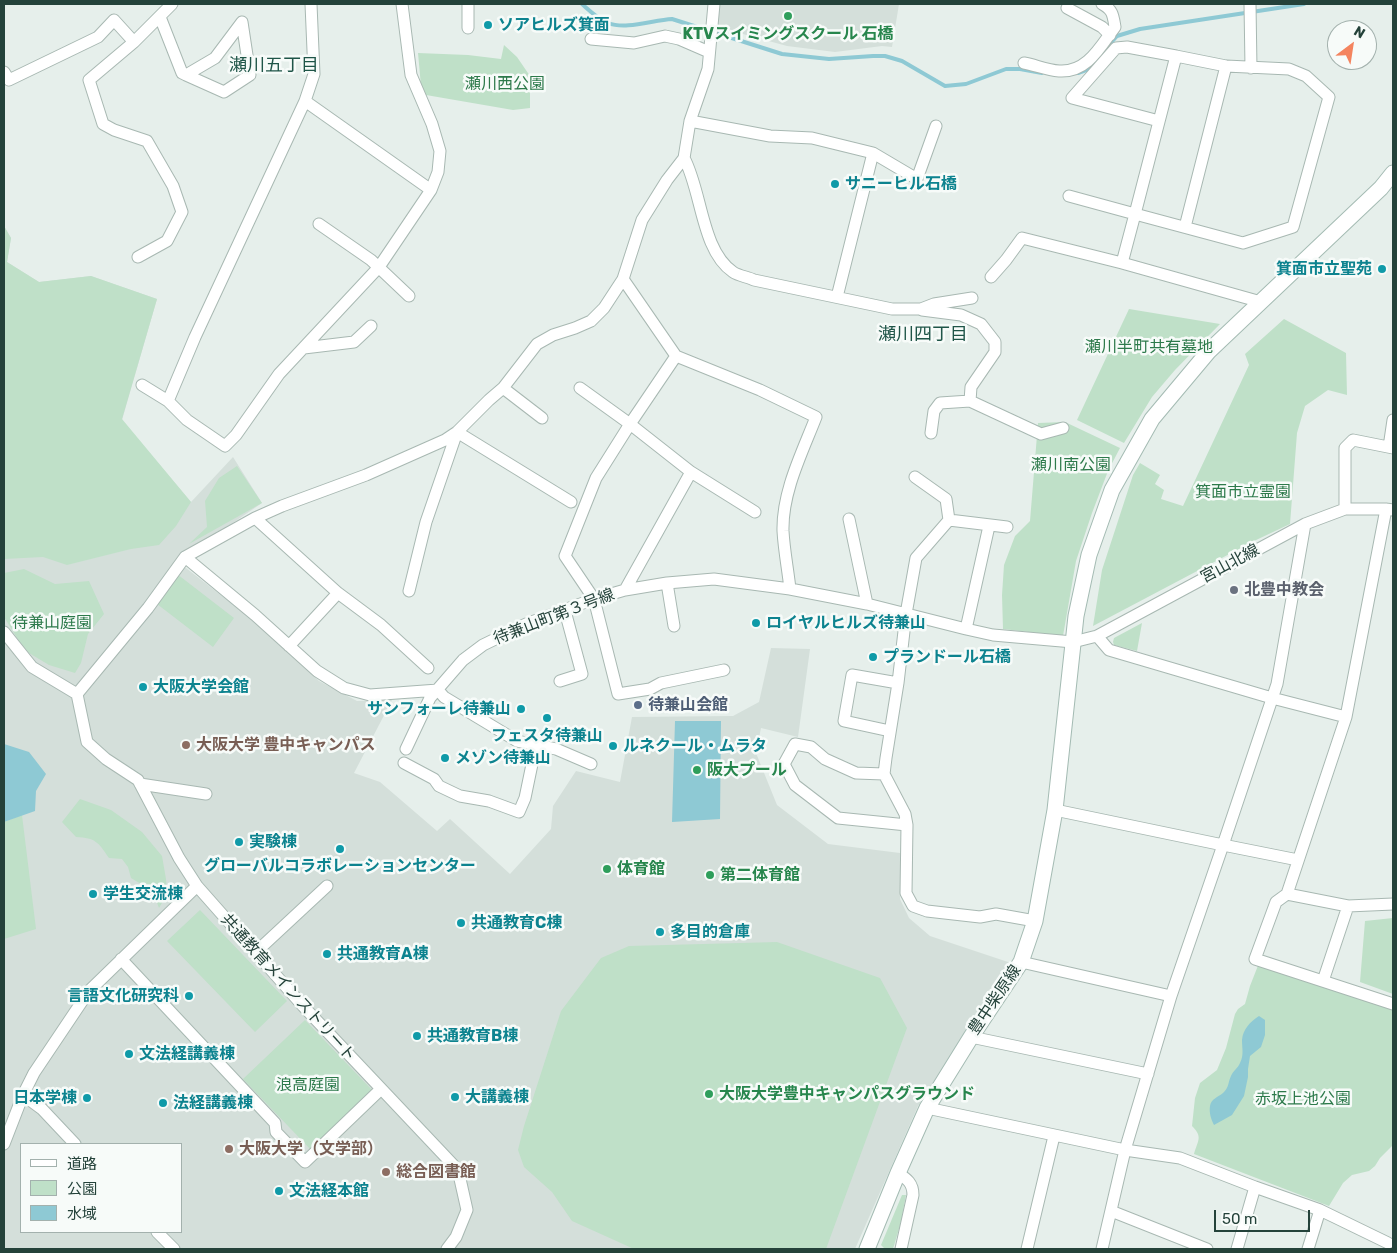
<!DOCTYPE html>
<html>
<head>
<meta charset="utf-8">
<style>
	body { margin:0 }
	#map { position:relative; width:1397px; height:1253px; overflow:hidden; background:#e6efeb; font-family:Rubik,"Noto Sans JP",sans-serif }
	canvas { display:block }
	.frame { position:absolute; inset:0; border:5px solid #24423a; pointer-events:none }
	.legend { position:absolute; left:20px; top:1143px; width:162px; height:90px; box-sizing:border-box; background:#f7fbf9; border:1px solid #a3b1ad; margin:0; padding:6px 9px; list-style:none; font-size:15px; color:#24423a }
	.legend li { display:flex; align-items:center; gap:10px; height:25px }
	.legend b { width:25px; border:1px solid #a3b1ad }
	.north { position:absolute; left:1327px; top:20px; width:50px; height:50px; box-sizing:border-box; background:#f7fbf9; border:1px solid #a3b1ad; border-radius:50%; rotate:31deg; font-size:14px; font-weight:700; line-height:20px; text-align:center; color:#24423a }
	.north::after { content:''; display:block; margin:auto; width:18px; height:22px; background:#f4845f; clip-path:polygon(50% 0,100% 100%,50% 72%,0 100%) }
	.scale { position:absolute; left:1214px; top:1210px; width:96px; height:22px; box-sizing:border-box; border:2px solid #24423a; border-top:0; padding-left:6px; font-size:15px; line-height:18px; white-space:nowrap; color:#24423a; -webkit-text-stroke:4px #f7fbf9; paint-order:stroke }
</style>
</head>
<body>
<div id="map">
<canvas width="1397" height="1253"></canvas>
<div class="frame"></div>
<ul class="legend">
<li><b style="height:6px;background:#fff"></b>道路</li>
<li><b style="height:14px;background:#bfe0c8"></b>公園</li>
<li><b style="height:14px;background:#8ec9d4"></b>水域</li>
</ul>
<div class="north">N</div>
<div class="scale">50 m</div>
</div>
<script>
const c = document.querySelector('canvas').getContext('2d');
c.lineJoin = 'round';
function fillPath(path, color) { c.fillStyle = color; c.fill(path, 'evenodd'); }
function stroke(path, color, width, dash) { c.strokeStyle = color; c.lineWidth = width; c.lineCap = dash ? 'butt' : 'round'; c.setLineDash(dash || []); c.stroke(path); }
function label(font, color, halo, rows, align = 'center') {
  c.font = font + ' Rubik,"Noto Sans JP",sans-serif'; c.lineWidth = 5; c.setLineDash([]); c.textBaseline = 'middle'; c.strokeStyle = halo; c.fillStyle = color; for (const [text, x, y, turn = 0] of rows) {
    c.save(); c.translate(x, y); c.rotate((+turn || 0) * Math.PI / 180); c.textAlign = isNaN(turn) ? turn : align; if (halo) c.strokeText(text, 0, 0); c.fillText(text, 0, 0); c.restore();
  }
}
const built = new Path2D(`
	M718,4H899L892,47L882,46L835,52L787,46L743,34L717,25Z
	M4,226L11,238L7,262L39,282L91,276L157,299L122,420L191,502L233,457L262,503L177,561L249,617L319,681L357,701L392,700L354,773L380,782L437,831L450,819L510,874L551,829L553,806L576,771L620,782L632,717L733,716L759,702L771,648L810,649L798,737L761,728L756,753L777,805L828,844L900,853V899L909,918L930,936L1011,963L918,1106L855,1249H4ZM21,1144H181V1232H21Z`);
const green = new Path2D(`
	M504,45L517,57L530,76V108L513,110L426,95L421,86L418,53L468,55L501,59Z
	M4,226L11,238L7,262L39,282L91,276L157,299L122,419L191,502L176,526L159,545L131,549L67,565L43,557L4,559Z
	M1129,309L1220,324L1175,370L1152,397L1124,443L1077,420Z
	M1284,319L1346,353L1347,395L1328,390L1305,406L1297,433L1290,524L1254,541L1093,626L1102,570L1133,475L1140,463L1160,475L1155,484L1164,490L1161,499L1183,506L1249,365L1245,354Z
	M1065,422L1120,448L1108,471L1092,513L1076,561L1063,636L1003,629L1002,595L1004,565L1015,536L1030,521L1038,423Z
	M237,466L262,503L189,544L207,527L205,501L219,478Z
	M24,569L55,584L89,581L104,614L88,634L81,663L75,673L49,665L29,653L19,641L4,617V573Z
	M177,574L234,618L213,647L157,604Z
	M1142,623L1137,651L1114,645L1113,642L1114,638Z
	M80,799L111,810L142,832L162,856L166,879L167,894L159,908L154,895L141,884L131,878L128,867L122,859L109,858C98,842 96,838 76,837L62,822Z
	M22,815L36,929L4,939V822Z
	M200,910L287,1001L255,1032L167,941Z
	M1393,918V994L1360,982L1365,921Z
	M777,942L880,978L907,1028L826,1249H634L572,1221L552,1192L524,1167L518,1150L524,1126L561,1011L601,958L629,946Z
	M1259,963L1393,1009V1145L1380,1158L1375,1166L1369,1171L1352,1175L1343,1183L1329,1206L1194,1154C1198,1140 1203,1137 1192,1126L1195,1098L1200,1083L1217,1070L1226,1048L1235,1014L1238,1009L1245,1004L1250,986Z
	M305,1020L374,1092L312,1151L243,1079Z
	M902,1195H906L901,1222L893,1249H885L881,1245Z`);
const water = new Path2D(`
	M675,721H721L720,819L672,822Z
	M4,744L29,752L46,774L36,791L35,811L4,822Z
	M1259,1016L1265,1020V1035L1261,1047L1250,1056L1248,1069V1077L1244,1096L1232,1115L1214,1125C1211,1119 1209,1113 1210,1106C1211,1099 1218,1097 1223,1093C1229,1088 1228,1082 1231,1076C1233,1071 1238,1068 1240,1063C1244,1055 1242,1049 1242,1040C1243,1029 1250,1022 1259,1016Z`);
const stream = new Path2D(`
	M582,4C590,11 598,19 608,23C626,30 653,20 672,19L782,54L829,59L873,56H885L902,61L945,86L966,84L1006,69H1020L1042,73
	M1107,47L1117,36L1140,29L1304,4
	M1078,73L1089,69L1094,62`);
const street = new Path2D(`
	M311,4L314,74L305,101L195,337L168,401L187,420L225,446L236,435L279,374L379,267L431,190L438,172L440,151L432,124L411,75L402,4
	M1250,4L1251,68
	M1067,8L1102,27L1110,35
	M160,17L182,73L186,75L224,92L250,75L242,22L215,58L186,75
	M468,28V4
	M591,39L634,43L665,36L679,39L709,52
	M1176,56L1226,66L1289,69L1306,76L1329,97L1293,227L1243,243L1135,214Z
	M1024,63C1035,65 1047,70 1059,71C1087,73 1100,47 1115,27C1113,15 1113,10 1102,4
	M4,72L9,80L98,37L114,20L134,42
	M305,101L431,190
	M690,121L770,136L812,138L873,153L917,179L936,126
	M1159,121L1072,98L1116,48L1127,47L1176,56
	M684,158C702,191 701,250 733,272C739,276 748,277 754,280L892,309H921L934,304L972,298
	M1069,196L1135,214L1122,263
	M319,224L371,260L409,296
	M1185,227L1226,66
	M138,257L167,241L182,212L173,186L147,141L114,130L103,124L89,80L134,42L172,4
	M991,277L1006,260L1022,238L1122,263L1261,302
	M623,279L676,356L760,390L816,417C802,453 782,492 783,531C784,550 788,570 790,589
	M837,297L873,153
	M922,310L961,315L981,324L995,342V352L971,387L970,401L1041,434L1063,428
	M304,348L354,342L371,326
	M676,356L630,424L596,478L565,556L594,599L618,694L650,689L661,683L724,670
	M142,385L168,401
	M503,388L542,418
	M580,388L630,424L691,472L755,512
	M931,433L934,411L940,403L970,401
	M1389,447L1393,420
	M915,477L946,499L949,520
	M1345,509V448L1353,440L1393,448
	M1386,509L1346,717L1287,894L1276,902L1255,959L1393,1004
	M255,518L338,593L381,625L428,668
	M849,519L867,604
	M1007,527L949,520L916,558L906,614L898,683L886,758L884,774L905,814L907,825L906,893L913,906L927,911L980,917L996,914L1035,921
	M185,557L255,615L317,671L344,688L370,695L438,690
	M667,583L674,626
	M625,590L691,472
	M409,591L426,522L457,432L571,502
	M966,629L989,526
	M4,632L32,667L77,694L87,742L106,759L138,780L179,858L197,886L303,1006L458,1170L467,1210L456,1237L447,1249
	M1097,636L1109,650L1272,698L1346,717
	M289,646L338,593
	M560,681L582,674L565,611
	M438,690L444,697L517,741L556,749L591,764
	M77,694L148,608L185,557L255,518L282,506L366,475L445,440L457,432L489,400L503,388L537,344L553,335L575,328L591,321L604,308L623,279L642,220L667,180L684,158L690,121L708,69L714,4
	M890,731L844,721L852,675L898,683
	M406,749L430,698L463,660L483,645L526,624L594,599L625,590L667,583L714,579L790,589L867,604L966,629L993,635L1073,642L1097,636L1305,524L1345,509H1386L1393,510
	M404,763L434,779L439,786L460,796L489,801L519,812L525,798L536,745
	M884,774L856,773L825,759L811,747L795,744L784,764L795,785L838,818L907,825
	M140,784L206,794
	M1055,810L1223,845L1277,684L1305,524
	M1287,894L1348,906L1393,904
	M256,952L327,886
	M121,959L275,1123L276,1132L305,1162L381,1089
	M1021,962L1171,996
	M1323,981L1348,906
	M971,1037L1148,1074
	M23,1095L42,1109L75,1144
	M927,1108L1125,1150L1180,1158L1255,1187L1320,1210L1388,1243
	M4,1144L23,1095L34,1073L89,991L197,886
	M898,1173C907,1179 913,1183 913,1195L901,1249
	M1111,1211L1207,1249
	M157,1232L174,1249
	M1027,1249L1054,1136
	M1102,1249L1125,1150L1171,996L1223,845L1298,860
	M1237,1249L1255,1187
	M1308,1249L1320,1210`);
const secondary = new Path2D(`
	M867,1249L898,1173L927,1108L971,1037L1021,962L1035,921L1055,810L1076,616L1089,555L1112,490L1152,419L1209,351L1381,188L1393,173`);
const markers = [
	[788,16,5,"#2e9e5b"],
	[488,25,5,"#0f9aa8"],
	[835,184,5,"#0f9aa8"],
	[1382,269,5,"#0f9aa8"],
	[1234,590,5,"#6b7280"],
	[756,623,5,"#0f9aa8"],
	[873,657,5,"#0f9aa8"],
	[143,687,5,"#0f9aa8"],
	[638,705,5,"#5c6f8a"],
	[521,709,5,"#0f9aa8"],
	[547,718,5,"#0f9aa8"],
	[186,745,5,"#8d6e63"],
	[613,746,5,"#0f9aa8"],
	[445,758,5,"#0f9aa8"],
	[697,770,5,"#2e9e5b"],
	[239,842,5,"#0f9aa8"],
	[340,849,5,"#0f9aa8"],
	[607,869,5,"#2e9e5b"],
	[710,875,5,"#2e9e5b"],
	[93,894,5,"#0f9aa8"],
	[461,923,5,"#0f9aa8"],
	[660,932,5,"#0f9aa8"],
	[327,954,5,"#0f9aa8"],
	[189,996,5,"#0f9aa8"],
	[417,1036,5,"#0f9aa8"],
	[129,1054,5,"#0f9aa8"],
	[709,1094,5,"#2e9e5b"],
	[455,1097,5,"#0f9aa8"],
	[87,1098,5,"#0f9aa8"],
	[163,1103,5,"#0f9aa8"],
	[229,1149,5,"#8d6e63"],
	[386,1172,5,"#8d6e63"],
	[279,1191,5,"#0f9aa8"]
];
const cultureNames = [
	["ソアヒルズ箕面",498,25],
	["サニーヒル石橋",845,184],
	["箕面市立聖苑",1372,269,"right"],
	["ロイヤルヒルズ待兼山",766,623],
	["プランドール石橋",883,657],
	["大阪大学会館",153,687],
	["サンフォーレ待兼山",511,709,"right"],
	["フェスタ待兼山",547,736,"center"],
	["ルネクール・ムラタ",623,746],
	["メゾン待兼山",455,758],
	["実験棟",249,842],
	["グローバルコラボレーションセンター",340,866,"center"],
	["学生交流棟",103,894],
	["共通教育C棟",471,923],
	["多目的倉庫",670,932],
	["共通教育A棟",337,954],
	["言語文化研究科",179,996,"right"],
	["共通教育B棟",427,1036],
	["文法経講義棟",139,1054],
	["大講義棟",465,1097],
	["日本学棟",77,1098,"right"],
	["法経講義棟",173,1103],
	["文法経本館",289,1191]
];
const leisureNames = [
	["KTVスイミングスクール 石橋",788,34,"center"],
	["阪大プール",707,770],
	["体育館",617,869],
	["第二体育館",720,875],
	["大阪大学豊中キャンパスグラウンド",719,1094]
];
const parkNames = [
	["瀬川西公園",505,84],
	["瀬川半町共有墓地",1149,347],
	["瀬川南公園",1071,465],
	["箕面市立霊園",1243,492],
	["待兼山庭園",52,623],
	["浪高庭園",308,1085],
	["赤坂上池公園",1303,1099]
];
const streetNames = [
	["宮山北線",1230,564,-28],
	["待兼山町第３号線",554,617,-21],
	["共通教育メインストリート",288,988,48],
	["豊中柴原線",995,1000,-56]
];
const worshipNames = [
	["北豊中教会",1244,590]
];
const serviceNames = [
	["待兼山会館",648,705]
];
const educationNames = [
	["大阪大学 豊中キャンパス",196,745],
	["大阪大学（文学部）",239,1149],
	["総合図書館",396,1172]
];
const neighbourhoodNames = [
	["瀬川五丁目",274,66],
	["瀬川四丁目",923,335]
];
fillPath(built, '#d4dfda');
fillPath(green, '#bfe0c8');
fillPath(water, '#8ec9d4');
stroke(stream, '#8ec9d4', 4);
stroke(street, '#a8b8b2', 13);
stroke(secondary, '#a4bbb3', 17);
stroke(street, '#fff', 11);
stroke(secondary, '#fff', 15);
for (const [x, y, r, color] of markers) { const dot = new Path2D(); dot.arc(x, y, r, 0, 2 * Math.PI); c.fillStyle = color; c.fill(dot); stroke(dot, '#f7fbf9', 2); }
label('bold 16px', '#0d838f', '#f7fbf9', cultureNames, 'left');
label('bold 16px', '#27864d', '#f7fbf9', leisureNames, 'left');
label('16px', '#2d7a4b', '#f7fbf9', parkNames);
label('16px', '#24423a', '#f7fbf9', streetNames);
label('bold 16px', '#5b616d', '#f7fbf9', worshipNames, 'left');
label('bold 16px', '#4e5e75', '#f7fbf9', serviceNames, 'left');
label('bold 16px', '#785e54', '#f7fbf9', educationNames, 'left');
label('18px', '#1f5548', '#f7fbf9', neighbourhoodNames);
</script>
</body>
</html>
